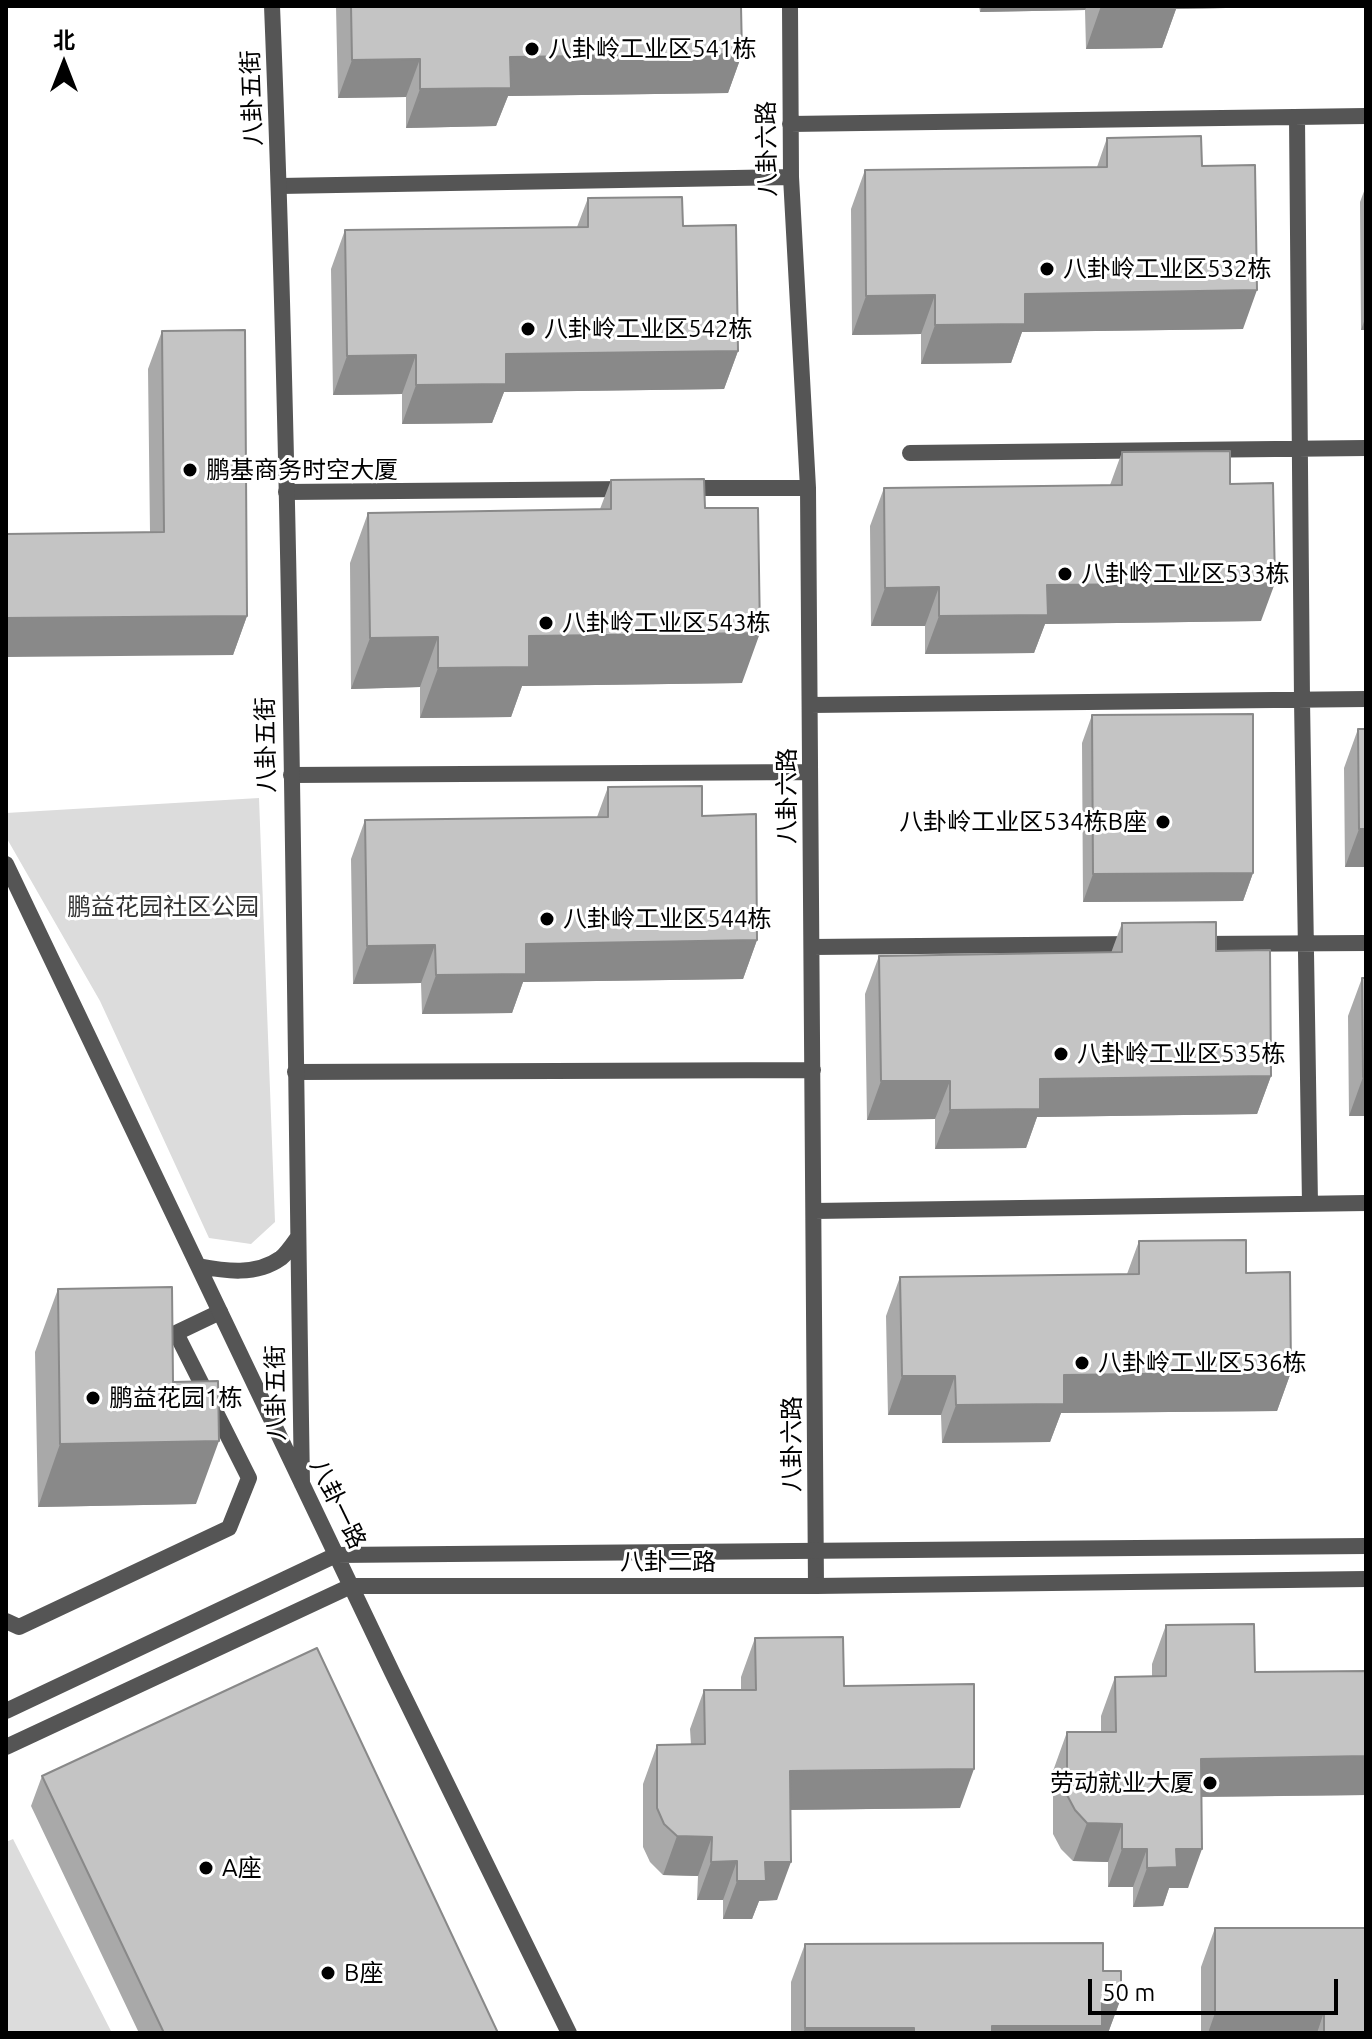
<!DOCTYPE html>
<html>
<head>
<meta charset="utf-8">
<style>
	body { margin:0 }
	#map { position:relative; width:1372px; height:2039px; overflow:hidden; background:#fff; font-family:Ubuntu,"Noto Sans SC",sans-serif }
	canvas { display:block }
	.frame { position:absolute; inset:0; border:8px solid #000; pointer-events:none }
	.north { position:absolute; left:24px; top:24px; width:80px; height:80px; -webkit-text-stroke:6px #fff; paint-order:stroke; rotate:0deg; font-size:22px; font-weight:700; line-height:32px; text-align:center; color:#000 }
	.north::after { content:''; display:block; margin:auto; width:28px; height:36px; background:#000; clip-path:polygon(50% 0,100% 100%,50% 72%,0 100%) }
	.scale { position:absolute; left:1088px; top:1979px; width:250px; height:36px; box-sizing:border-box; border:4px solid #000; border-top:0; padding-left:10px; font-size:24px; line-height:28px; white-space:nowrap; color:#000; -webkit-text-stroke:6px #fff; paint-order:stroke }
</style>
</head>
<body>
<div id="map">
<canvas width="1372" height="2039"></canvas>
<div class="frame"></div>
<div class="north">北</div>
<div class="scale">50 m</div>
</div>
<script>
const c = document.querySelector('canvas').getContext('2d');
c.lineJoin = 'round';
function fillPath(path, color) { c.fillStyle = color; c.fill(path, 'evenodd'); }
function stroke(path, color, width, dash) { c.strokeStyle = color; c.lineWidth = width; c.lineCap = dash ? 'butt' : 'round'; c.setLineDash(dash || []); c.stroke(path); }
function label(font, color, halo, rows, align = 'center') {
  c.font = font + ' Ubuntu,"Noto Sans SC",sans-serif'; c.lineWidth = 6; c.setLineDash([]); c.textBaseline = 'middle'; c.strokeStyle = halo; c.fillStyle = color; for (const [text, x, y, turn = 0] of rows) {
    c.save(); c.translate(x, y); c.rotate((+turn || 0) * Math.PI / 180); c.textAlign = isNaN(turn) ? turn : align; if (halo) c.strokeText(text, 0, 0); c.fillText(text, 0, 0); c.restore();
  }
}
const green = new Path2D(`
	M259,798L275,1222L251,1244L209,1238L100,1001L6,837V813Z
	M13,1839L112,2033H6V1842Z`);
const service = new Path2D(`
	M6,1621L19,1627L229,1528L249,1478L176,1333L220,1312`);
const minor = new Path2D(`
	M790,6L791,177L808,488L816,1586
	M1297,117L1302,700L1310,1204
	M790,124L1366,116
	M280,186L791,177
	M910,453L1366,448
	M686,488H808
	M286,492L627,489
	M810,705L1366,699
	M291,775L810,772
	M1197,944L1366,943
	M812,947L1134,944
	M295,1072L813,1070
	M814,1211L1366,1203`);
const tertiary = new Path2D(`
	M272,6C292,498 294,991 302,1484
	M6,864L392,1672L569,2033
	M198,1266C225,1271 256,1276 281,1258C287,1253 293,1244 298,1237
	M6,1711L336,1555L1366,1546
	M6,1747L351,1586H816L1366,1579`);
const wall = new Path2D(`
	M336,6H741L742,54L728,93L508,96L496,126L406,128V97L338,98Z
	M979,6H1276V7L1176,9L1162,48L1086,49L1085,10L980,12Z
	M1107,138L1202,166L1243,329L1022,332L1011,363L921,364V334L852,335L851,209L865,170L1097,167Z
	M1366,186V330H1361L1360,202Z
	M588,198L683,226L738,351L724,389L504,392L492,423L402,424V394L333,395L331,269L345,230L577,227Z
	M162,331L247,616L233,655L150,532L148,369Z
	M1122,452L1230,484L1261,621L1045,624L1034,653L925,654V626H871L870,526L884,488L1110,485Z
	M611,480L705,508L742,683L522,686L511,717L420,718V687L351,689L350,563L368,513L600,509Z
	M1092,715L1253,873L1243,901L1083,902L1082,743Z
	M1358,729H1366V867H1345L1344,768Z
	M608,787L702,816L757,940L743,979L523,982L512,1013L422,1014L421,983L353,984L351,859L365,820L597,817Z
	M1122,923L1216,951L1271,1076L1257,1114L1037,1117L1026,1148L935,1149V1119L867,1120L865,994L879,956L1111,953Z
	M1362,978L1366,1116H1349L1348,1016Z
	M1139,1241L1246,1273L1291,1372L1277,1411L1061,1413L1050,1442L942,1443L941,1415H888L886,1316L900,1277L1127,1274Z
	M58,1289L173,1382L196,1504L38,1507L35,1352Z
	M1166,1625L1255,1672L1366,1671V1795L1201,1797L1188,1888H1169L1163,1906L1133,1907V1887H1108V1862L1073,1861L1061,1849L1053,1834V1771L1067,1732H1101V1716L1115,1677L1152,1676V1664Z
	M755,1638L844,1686L960,1808L790,1810L777,1900L759,1901L752,1919H723V1900H697L698,1876L663,1875L650,1862L643,1847V1784L657,1745H691L690,1729L704,1690H741V1677Z
	M42,1776L498,2033H139L31,1806Z
	M1215,1928L1366,2033H1201V1967Z
	M805,1944L1103,1971L1121,1998L1108,2033H791V1982Z`);
const shadedWall = new Path2D(`
	M982,6H1087L1085,10L980,12Z
	M1101,6H1276V7L1176,9L1162,48L1086,49Z
	M742,54L728,93L508,96L496,126L406,128L420,89L510,57Z
	M420,59L406,97L338,98L352,60Z
	M1257,290L1243,329L1022,332L1011,363L921,364L935,325L1025,294Z
	M935,295L921,334L852,335L866,296Z
	M1366,316V330H1361Z
	M738,351L724,389L504,392L492,423L402,424L416,385L506,354Z
	M416,355L402,394L333,395L347,356Z
	M1275,583L1261,621L1045,624L1034,653L925,654L939,616L1047,585Z
	M939,587L925,626H871L885,588Z
	M247,616L233,655L6,657V618Z
	M760,633L742,683L522,686L511,717L420,718L438,668L529,636Z
	M438,637L420,687L351,689L370,638Z
	M1359,829H1366V867H1345Z
	M1253,873L1243,901L1083,902L1093,874Z
	M757,940L743,979L523,982L512,1013L422,1014L436,975L526,944Z
	M435,945L421,983L353,984L367,946Z
	M1271,1076L1257,1114L1037,1117L1026,1148L935,1149L950,1110L1040,1079Z
	M1363,1077H1366V1116H1349Z
	M881,1081H950L935,1119L867,1120Z
	M1291,1372L1277,1411L1061,1413L1050,1442L942,1443L956,1405L1064,1375Z
	M902,1376H955L941,1415H888Z
	M219,1441L196,1504L38,1507L60,1444Z
	M1366,1756V1795L1187,1797L1201,1759Z
	M974,1769L960,1808L776,1810L790,1771Z
	M1087,1823L1122,1824L1108,1862L1073,1861Z
	M677,1836L712,1837L698,1876L663,1875Z
	M1122,1849H1147L1133,1887H1108Z
	M1176,1849H1202L1188,1888H1169L1163,1906L1133,1907L1147,1868Z
	M737,1861L723,1900H697L711,1862Z
	M765,1862H791L777,1900L759,1901L752,1919H723L737,1881Z
	M1102,1998H1121L1108,2033H989L992,2026Z
	M1324,2012L1317,2033H1208L1215,2013Z
	M805,2028H914L912,2033H803Z`);
const building = new Path2D(`
	M351,6H741L742,54L510,57L511,88L420,89V59L352,60Z
	M1201,136L1202,166L1255,165L1257,290L1025,294V324L935,325V295L866,296L865,170L1107,167V138Z
	M682,197L683,226L736,225L738,351L506,354V384L416,385V355L347,356L345,230L588,227V198Z
	M245,330L247,616L6,618V534L164,532L162,331Z
	M1230,451V484L1273,483L1275,583L1047,585L1048,615L939,616V587L885,588L884,488L1122,485V452Z
	M704,479L705,508H758L760,633L529,636V667L438,668V637L370,638L368,513L611,509V480Z
	M1253,714V873L1093,874L1092,715Z
	M1358,729H1366V829H1359Z
	M702,786V816L756,814L757,940L526,944V974L436,975L435,945L367,946L365,820L608,817V787Z
	M1216,922V951L1270,950L1271,1076L1040,1079V1109L950,1110V1081H881L879,956L1122,952V923Z
	M1362,978H1366V1077H1363Z
	M1246,1240V1273L1290,1272L1291,1372L1064,1375V1404L956,1405L955,1376H902L900,1277L1139,1274V1241Z
	M172,1287L173,1382L218,1381L219,1441L60,1444L58,1289Z
	M1254,1624L1255,1672L1366,1671V1756L1201,1759L1202,1849H1176L1177,1867L1147,1868V1849H1122V1824L1087,1823L1075,1810L1067,1795V1732H1116L1115,1677L1166,1676V1625Z
	M843,1637L844,1686L974,1684V1769L790,1771L791,1862H765L766,1881H737V1861L711,1862L712,1837L677,1836L664,1824L657,1808V1745L705,1744L704,1690H756L755,1638Z
	M317,1648L498,2033H164L42,1776Z
	M1215,1928H1366V2033H1324V2012L1215,2013Z
	M1103,1943V1971H1121V1998H1102V2026H992V2033H914V2028H805V1944Z`);
const markers = [
	[532,49,8,"#000"],
	[1047,269,8,"#000"],
	[528,329,8,"#000"],
	[190,470,8,"#000"],
	[1065,574,8,"#000"],
	[546,623,8,"#000"],
	[1163,822,8,"#000"],
	[547,919,8,"#000"],
	[1061,1054,8,"#000"],
	[1082,1363,8,"#000"],
	[93,1398,8,"#000"],
	[1210,1783,8,"#000"],
	[206,1868,8,"#000"],
	[328,1973,8,"#000"]
];
const poiNames = [
	["八卦岭工业区541栋",548,49],
	["八卦岭工业区532栋",1063,269],
	["八卦岭工业区542栋",544,329],
	["鹏基商务时空大厦",206,470],
	["八卦岭工业区533栋",1081,574],
	["八卦岭工业区543栋",562,623],
	["八卦岭工业区534栋B座",1147,822,"right"],
	["八卦岭工业区544栋",563,919],
	["八卦岭工业区535栋",1077,1054],
	["八卦岭工业区536栋",1098,1363],
	["鹏益花园1栋",109,1398],
	["劳动就业大厦",1194,1783,"right"],
	["A座",222,1868],
	["B座",344,1973]
];
const streetNames = [
	["八卦五街",252,98,-92],
	["八卦六路",767,149,-91],
	["八卦五街",266,745,-91],
	["八卦六路",787,796,-90],
	["八卦五街",276,1393,-91],
	["八卦六路",792,1444,-90],
	["八卦一路",338,1504,64],
	["八卦二路",668,1562]
];
const parkNames = [
	["鹏益花园社区公园",163,907]
];
fillPath(green, '#dcdcdc');
stroke(service, '#555', 16);
stroke(minor, '#555', 16);
stroke(tertiary, '#555', 16);
fillPath(wall, '#a9a9a9');
fillPath(shadedWall, '#898989');
fillPath(building, '#c4c4c4');
stroke(building, '#898989', 2);
for (const [x, y, r, color] of markers) { const dot = new Path2D(); dot.arc(x, y, r, 0, 2 * Math.PI); c.fillStyle = color; c.fill(dot); stroke(dot, '#fff', 3); }
label('24px', '#000', '#fff', poiNames, 'left');
label('24px', '#000', '#fff', streetNames);
label('24px', '#333', '#fff', parkNames);
</script>
</body>
</html>
